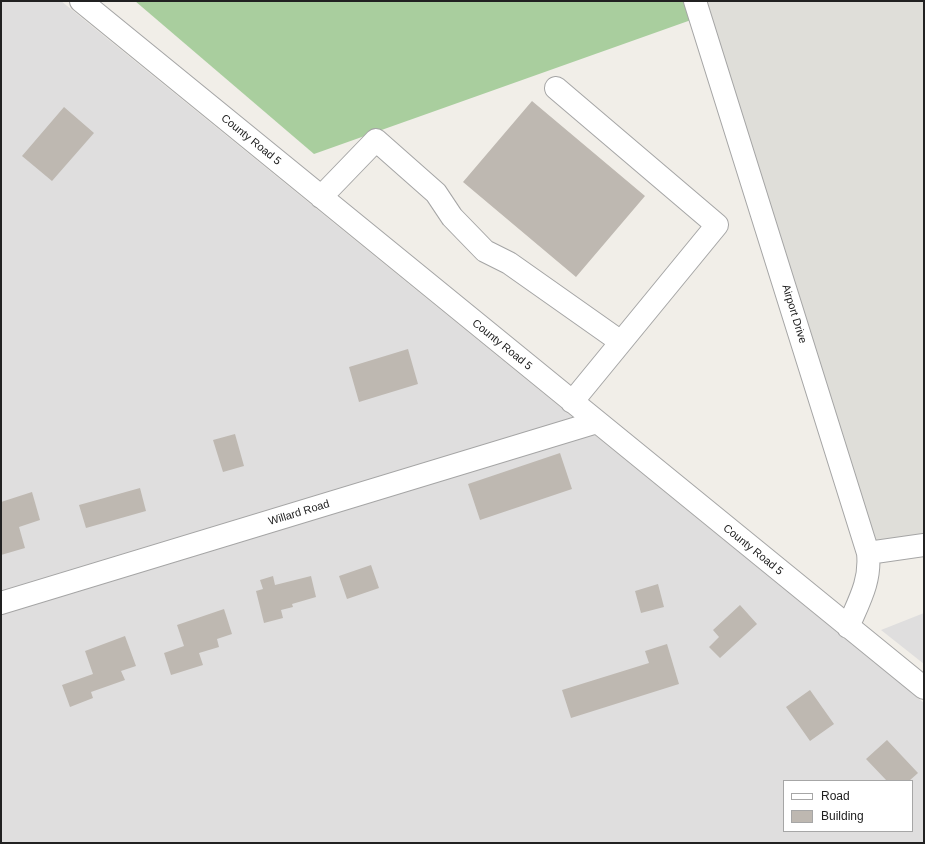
<!DOCTYPE html>
<html>
<head>
<meta charset="utf-8">
<style>
	body { margin:0 }
	#map { position:relative; width:925px; height:844px; overflow:hidden; background:#f1eee8; font-family:Helvetica,sans-serif }
	canvas { display:block }
	.frame { position:absolute; inset:0; border:2px solid #212121; pointer-events:none }
	.legend { position:absolute; left:783px; top:780px; width:130px; height:52px; box-sizing:border-box; background:#fff; border:1px solid #a6a6a6; margin:0; padding:5px 7px; list-style:none; font-size:12px; color:#212121 }
	.legend li { display:flex; align-items:center; gap:8px; height:20px }
	.legend b { width:20px; border:1px solid #a6a6a6 }
</style>
</head>
<body>
<div id="map">
<canvas width="925" height="844"></canvas>
<div class="frame"></div>
<ul class="legend">
<li><b style="height:5px;background:#fff"></b>Road</li>
<li><b style="height:11px;background:#beb8b1"></b>Building</li>
</ul>
</div>
<script>
const c = document.querySelector('canvas').getContext('2d');
c.lineJoin = 'round';
function fillPath(path, color) { c.fillStyle = color; c.fill(path, 'evenodd'); }
function stroke(path, color, width, dash) { c.strokeStyle = color; c.lineWidth = width; c.lineCap = dash ? 'butt' : 'round'; c.setLineDash(dash || []); c.stroke(path); }
function label(font, color, halo, rows, align = 'center') {
  c.font = font + ' Helvetica,sans-serif'; c.lineWidth = 3; c.setLineDash([]); c.textBaseline = 'middle'; c.strokeStyle = halo; c.fillStyle = color; for (const [text, x, y, turn = 0] of rows) {
    c.save(); c.translate(x, y); c.rotate((+turn || 0) * Math.PI / 180); c.textAlign = isNaN(turn) ? turn : align; if (halo) c.strokeText(text, 0, 0); c.fillText(text, 0, 0); c.restore();
  }
}
const residential = new Path2D(`
	M1,1H61L924,703V843H1ZM784,781H912V831H784Z
	M924,613V664L881,630Z`);
const airport = new Path2D(`
	M685,1H924V549L858,555Z`);
const forest = new Path2D(`
	M135,1H685L691,20L314,154Z`);
const building = new Path2D(`
	M532,101L645,196L576,277L463,182Z
	M64,107L94,133L52,181L22,156Z
	M408,349L418,384L359,402L349,367Z
	M235,434L244,466L223,472L213,440Z
	M560,453L572,489L480,520L468,484Z
	M140,488L146,511L86,528L79,505Z
	M32,492L40,520L19,527L25,548L1,555V502Z
	M371,565L379,588L347,599L339,576Z
	M273,576L275,585L311,576L316,597L292,604L293,607L281,610L283,618L264,623L256,591L263,589L260,580Z
	M658,584L664,607L641,613L635,591Z
	M740,605L757,624L720,658L709,647L719,637L713,630Z
	M224,609L232,634L217,639L219,647L199,653L203,665L171,675L164,653L184,646L177,625Z
	M125,636L136,666L121,671L125,680L91,692L93,698L70,707L62,685L93,674L85,651Z
	M667,644L679,684L571,718L562,690L649,663L645,651Z
	M810,690L834,724L810,741L786,707Z
	M887,740L918,773L909,781H887L866,759Z`);
const minor = new Path2D(`
	M81,1L924,688
	M695,1L868,553C871,581 859,601 848,627
	M556,88L717,225L572,402
	M321,197L376,140L436,193L452,217L485,251L509,263L621,342
	M868,553L924,545
	M1,603L597,422`);
const streetNames = [
	["County Road 5",251,140,39],
	["Airport Drive",794,314,73],
	["County Road 5",502,345,39],
	["Willard Road",299,513,-17],
	["County Road 5",753,550,39]
];
fillPath(residential, '#dfdede');
fillPath(airport, '#dfded9');
fillPath(forest, '#a9ce9e');
fillPath(building, '#beb8b1');
stroke(minor, '#a5a5a5', 24);
stroke(minor, '#fff', 22);
label('11px', '#212121', '#fff', streetNames);
</script>
</body>
</html>
